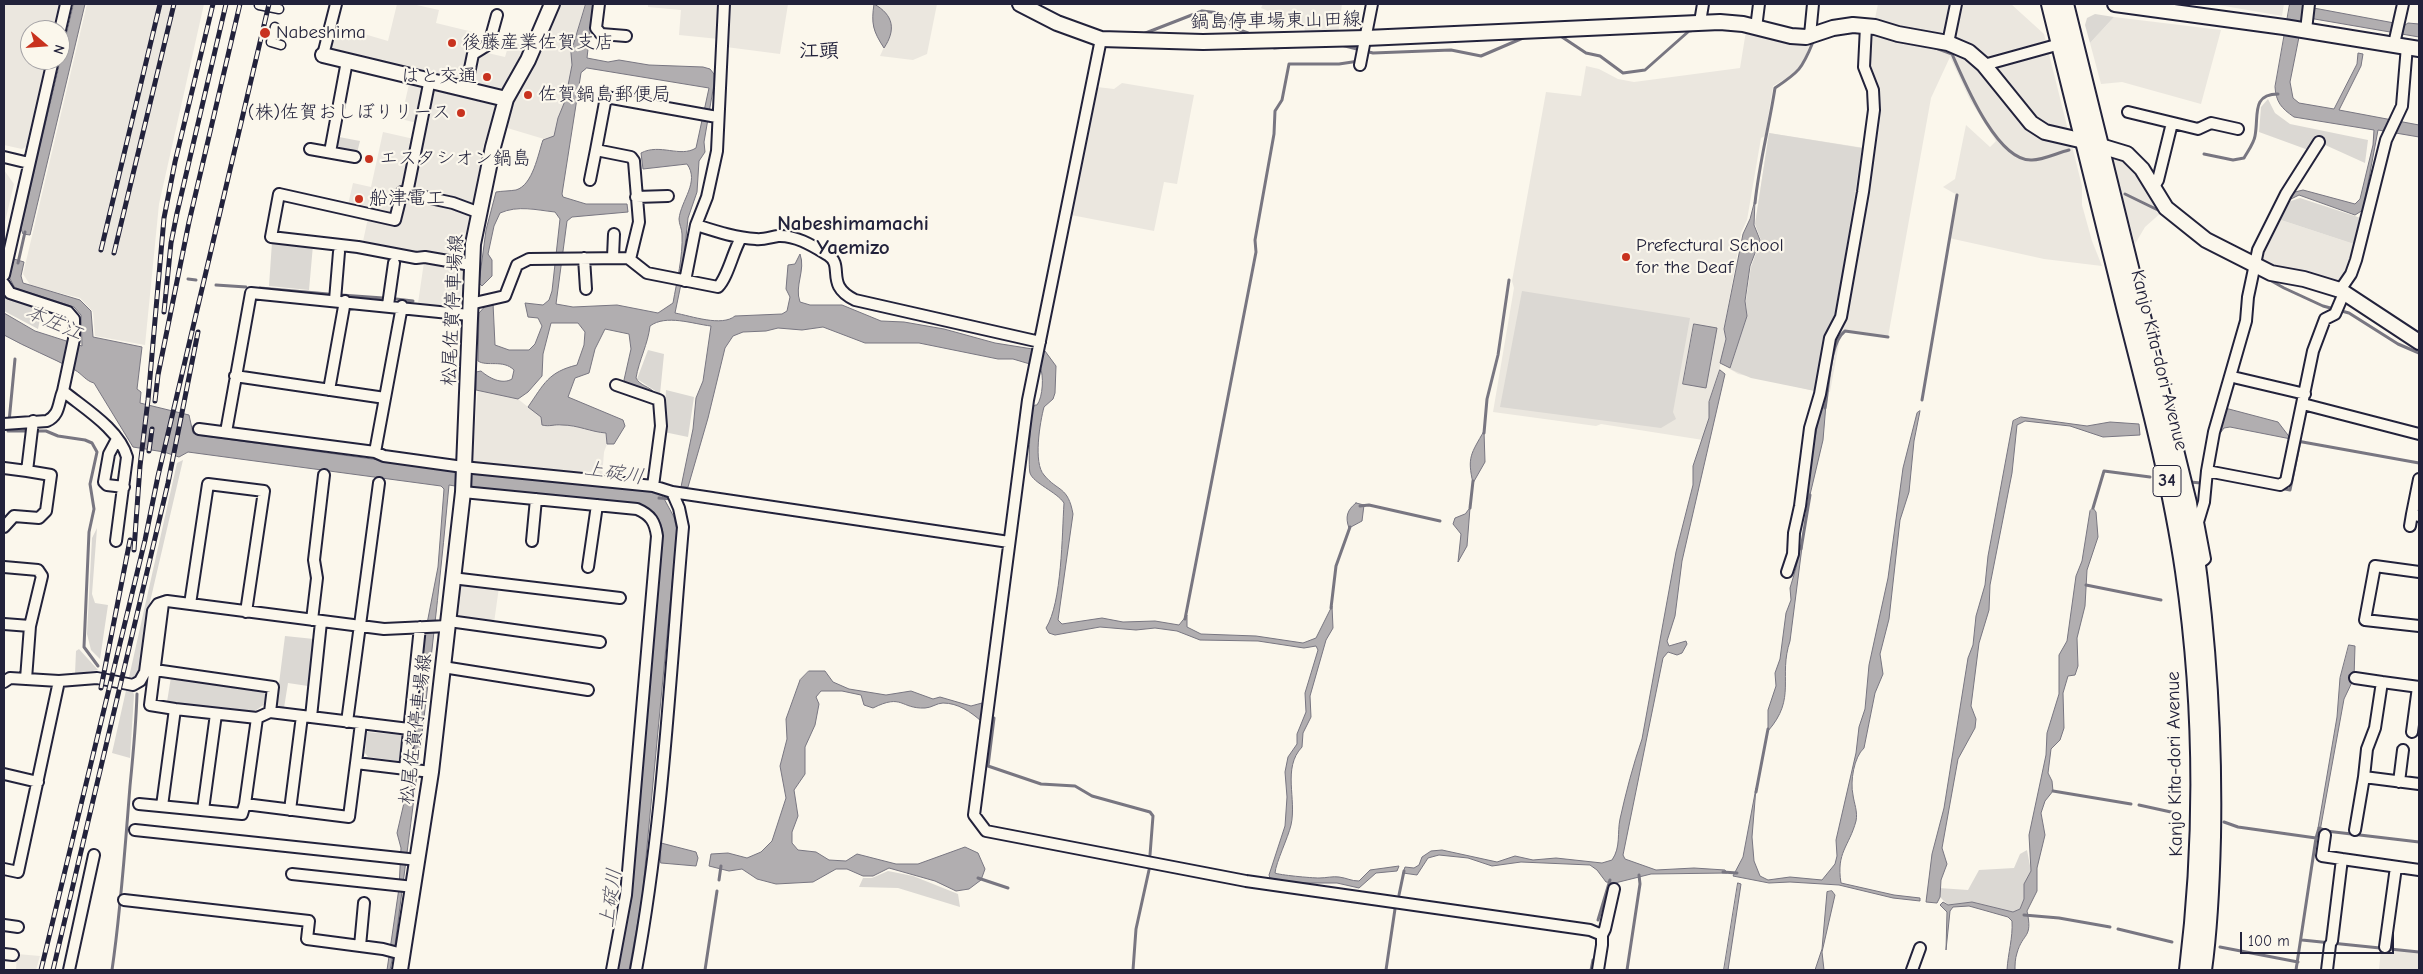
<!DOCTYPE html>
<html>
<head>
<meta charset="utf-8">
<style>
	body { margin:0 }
	#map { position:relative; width:2423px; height:974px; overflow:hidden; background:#fbf7ec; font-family:"Comic Neue",sans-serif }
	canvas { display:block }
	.frame { position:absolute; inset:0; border:5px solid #22223b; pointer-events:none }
	.north { position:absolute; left:20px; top:20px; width:50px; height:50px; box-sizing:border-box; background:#fbf7ec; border:1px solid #a4a2a5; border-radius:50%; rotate:108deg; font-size:14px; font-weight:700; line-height:20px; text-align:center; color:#22223b }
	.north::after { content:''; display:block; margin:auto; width:18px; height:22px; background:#c8321e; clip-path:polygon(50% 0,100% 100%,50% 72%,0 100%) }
	.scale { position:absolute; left:2240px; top:932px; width:154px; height:22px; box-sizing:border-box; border:2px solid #22223b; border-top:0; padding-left:6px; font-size:15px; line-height:18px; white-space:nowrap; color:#22223b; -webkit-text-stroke:4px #fbf7ec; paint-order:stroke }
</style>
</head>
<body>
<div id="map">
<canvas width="2423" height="974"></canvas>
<div class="frame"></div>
<div class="north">N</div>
<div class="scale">100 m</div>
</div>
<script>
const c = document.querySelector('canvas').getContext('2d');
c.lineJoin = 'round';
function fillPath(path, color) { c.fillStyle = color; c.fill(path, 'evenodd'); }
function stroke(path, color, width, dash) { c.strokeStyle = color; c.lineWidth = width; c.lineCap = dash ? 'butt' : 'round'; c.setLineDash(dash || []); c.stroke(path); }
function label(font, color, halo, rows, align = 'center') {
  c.font = font + ' "Comic Neue","Klee One",sans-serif'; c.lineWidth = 4.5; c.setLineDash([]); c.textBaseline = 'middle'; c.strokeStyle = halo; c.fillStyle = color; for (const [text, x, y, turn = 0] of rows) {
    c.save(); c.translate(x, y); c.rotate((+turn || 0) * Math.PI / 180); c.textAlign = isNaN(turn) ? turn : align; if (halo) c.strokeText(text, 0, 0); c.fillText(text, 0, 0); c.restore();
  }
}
const built = new Path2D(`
	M4,4H62L56,30H30V60H49L28,146L22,149L4,145Z
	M87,4H204L159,204L145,345L95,336L93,312L80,298L31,286L23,274Z
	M397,4H412L439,10L436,23L473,32L470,49L505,57L510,40L528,48L503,92L331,51L337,26L388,41Z
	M559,4H588L568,105L554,142L504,127L514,98L533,62Z
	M648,4H788L780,54L726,47L719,39L679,35L681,10L648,7Z
	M874,4H937L927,54L913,60L880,56L889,36Z
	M1263,4H1342L1338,35L1304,36L1305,26L1261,8Z
	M1878,4H2011L2044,34L2082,186V205L2092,241L2102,266L2044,259L1949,238L1957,195L1943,187L1955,179L1966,125L1990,147L1996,141L1970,100L1950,57L1931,98L1888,337L1845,331L1840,338L1830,392L1815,391L1738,374L1730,369L1747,316L1746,301L1751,267L1761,240L1755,224L1769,133L1871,149L1876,102L1866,66L1869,22L1874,23Z
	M2213,4H2284L2282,16Z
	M2114,17L2221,30L2201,104L2122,82L2101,84L2090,43Z
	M1746,31L1809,46L1803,63L1794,74L1773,86L1765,136L1761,138L1747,220L1741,233L1724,329L1726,339L1718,376L1709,402V418L1703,440L1601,424L1596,426L1493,412L1514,288L1512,281L1546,92L1581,96L1586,66L1599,69L1618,79L1634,82L1740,68Z
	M410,80L498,103L483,147L485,153L464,252L461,315L417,310L424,262L361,251L369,213L347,209L353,183L371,187L383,132L414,139L417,123L401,119Z
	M1122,83L1194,95L1177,184L1164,182L1154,231L1071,215L1097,87L1114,89Z
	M2112,157L2124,160L2136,171L2149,194L2163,211L2145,227L2135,244Z
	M4,170L14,184L4,226Z
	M2278,219L2357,245L2350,270L2341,286L2259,263Z
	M478,386L518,399L528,407L606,433L607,444L604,452L602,477L472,465Z
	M458,582L499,587L494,623L456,619Z
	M2381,948L2419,952V970H2379Z
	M17,954L40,956L36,970H16Z`);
const green = new Path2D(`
	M2095,14L2114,17L2090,43L2085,25L2087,18Z
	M2268,99L2275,113L2290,124L2368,140L2365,163L2323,144L2311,151L2259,132L2261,107Z
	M1769,133L1862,148L1836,313L1827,334L1815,391L1751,378L1730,369L1747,316L1746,301L1751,267L1761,240L1755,224Z
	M339,137L360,141L357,153L336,149Z
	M2300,198L2364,219L2357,245L2278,219L2285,203Z
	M272,242L313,245L309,290L269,286Z
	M1522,291L1690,318L1673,412L1676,419L1661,428L1500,407Z
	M4,294L42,310L38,329L4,311Z
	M648,350L664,354L660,394L637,379Z
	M666,390L694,397L688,437L664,432Z
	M183,460L150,602L139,675L130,681L134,695L130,758L112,753L177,463Z
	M97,528L92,594L95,603L108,605L100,659L91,650L87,634L92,538Z
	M285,636L314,639L308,686L288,683L284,708L276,707Z
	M79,649L98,670L75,674L76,651Z
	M171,677L260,688L266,695L265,704L252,713L167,702Z
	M367,732L402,735L399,761L368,757L365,753Z
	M2027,850L2031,871L2024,884V899L2020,909L2013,912L1972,902L1948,905L1940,897L1939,888L1968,890L1979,870L2014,868L2020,854Z
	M888,871L913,876L958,894L960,907L898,888L859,887L863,878H872Z`);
const water = new Path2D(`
	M74,4H85L30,235L23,234L21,229Z
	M586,4H593L587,58L608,62L619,60L649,65L703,67L710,69L714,74V84L704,142L705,152L699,161L697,192L688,218L681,284L675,313C691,316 722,327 735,316L782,314L787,311L790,297L786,289L788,265L795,264L800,254C806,270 794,286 800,302L810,305H842L881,321L904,322L944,329L995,343L1045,351L1056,366L1055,393L1053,399L1044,407C1040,422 1033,463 1044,475C1058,492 1068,486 1073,514L1058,620L1062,624L1102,618L1123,622L1155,621L1179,625L1187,615V627L1201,634L1256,636L1303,643L1316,638L1332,606L1333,628L1326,640L1310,696L1311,717L1303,733L1302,747C1282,768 1297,799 1291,825C1288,838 1276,862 1275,873C1279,875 1311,878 1319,878C1326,878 1333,876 1339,877C1347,878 1351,881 1359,881L1370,870L1399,866L1397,871L1376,873L1359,888L1337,883H1297L1270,878L1269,875L1285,826L1287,797L1285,772L1288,757L1297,744V734L1306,712L1305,693L1318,650L1316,646L1304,648L1258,641L1200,640L1177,631L1155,628L1136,630L1100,627L1055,635L1049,633L1046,628C1062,603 1062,534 1064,503C1057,492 1033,483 1030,473C1028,465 1030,412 1034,406C1034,405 1036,405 1037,405C1043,397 1044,375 1040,367L1013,359H998L919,343H865L823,327L802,330L778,328L766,331L743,332L733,336L725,348L708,418L688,487H681L693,429L696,398L703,381L711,326C693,324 666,314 650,326C648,344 639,360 636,378C640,386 649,386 655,393L653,395L626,385L624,380L631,349L629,334L605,329L595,349L589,373L575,378L568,397L623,420L625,426L614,444H607L606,433C591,432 578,425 562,425C554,424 550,427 542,425L541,417L528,407C544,384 548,372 577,365L584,345L585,332L578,323H551L543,354L542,376L528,392L518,399L476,390V372L481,371C489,378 502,385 512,379L514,370C503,359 487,367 478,361L479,313L489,302L493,303L495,345L509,350H529L535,344L542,326L538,318L528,317L525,303L543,305L549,300L552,291L560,219L555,212C536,210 518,205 500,213L494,226L488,254L492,260V276L482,286L479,283L486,230L496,192C502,191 510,191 516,190C533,185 538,154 543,140L554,136L558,118L565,101L572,65L571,53ZM587,68L709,88L696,148C680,158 660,143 641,153L643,169L687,164C700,182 681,200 679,219C679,224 682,229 682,234C683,257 677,280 673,303L658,313L617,305L573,307L556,304L567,221L572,217L628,212L627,204H586L563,197L562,194L581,73Z
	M874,4C894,15 896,30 884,48C873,31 871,24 874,4Z
	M2290,4H2303V6L2405,25L2408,23L2419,24V37L2303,17L2290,82L2293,98L2299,103L2334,109L2357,64L2358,53L2363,54L2361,66L2339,110L2419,125V137L2378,130L2363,210L2355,215L2299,195L2287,201L2295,192L2303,190L2355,204L2360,199L2373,145L2374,130L2294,117C2281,108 2276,102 2275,87Z
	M1755,200L1754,225L1760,240L1750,266L1745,301L1747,316L1730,368L1720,363L1726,339L1724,329L1743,234L1750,219Z
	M14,259L24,262L21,276L23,283L80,300L91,311L93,337L142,347L137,389L141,392L140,403L189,415L193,433L197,435L474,473L640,488L662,495L674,517L677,531L642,899L629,970H616L629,896L663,532C659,516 653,508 637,503L479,490L449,485C435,639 415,792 395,945L390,970H387L399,888L401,848L397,833L410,777L425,634L438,567L444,489L441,486L188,452L179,457L164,452L133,447L94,383C86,381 82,374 75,370C51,357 27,348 4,335V313L35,331L82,346L81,315L74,307L15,288L9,277Z
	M1694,324L1717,328L1706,388L1683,384Z
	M1720,370L1725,374L1682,561L1675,616L1667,641L1669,646L1686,641L1687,644L1682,653L1677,655L1668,652L1663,658L1623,855L1625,859L1656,870L1694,868L1725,870L1727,873L1651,874L1615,883L1606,882L1597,870L1590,865L1521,862L1492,866L1468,858L1439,855L1428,858L1417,875L1403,873L1405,867L1414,868L1419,865L1422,857L1431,851L1442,850L1497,862L1515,856L1533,860L1556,858L1602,863L1612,860C1621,847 1617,833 1620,819C1626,792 1633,765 1642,739L1676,552L1693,485V466L1709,418V402Z
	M1826,404L1823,440L1809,499L1808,474L1820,412Z
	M2225,408L2278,422L2291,439L2230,427L2224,428L2218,436Z
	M1920,411L1914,441L1909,492L1900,520L1889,619L1880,654L1883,674L1875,693L1864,748C1854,757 1850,781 1853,795C1854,803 1858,812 1856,821C1849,847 1836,852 1841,883L1894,895L1920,898V901L1893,898L1839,885L1790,882L1769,883L1733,876L1743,857L1756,788L1752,837L1754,861L1760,876L1768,880L1790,877L1822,880L1835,864L1837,856L1836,840L1856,753L1859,727L1865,709L1869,665L1888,578L1903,468L1917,413Z
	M2021,417L2087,426L2110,422L2139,424L2140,435L2103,437L2070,426L2025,421L2017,425L2012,473L1990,585L1989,610L1979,643L1971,706L1976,719L1975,728L1958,759L1942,848L1947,864L1941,880L1940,897L1937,903L1926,902L1932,854L1944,808L1968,658L1973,645L1976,616L1985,585L1988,556L2013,421Z
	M1484,431L1485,462L1473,483C1467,457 1471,454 1484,431Z
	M1356,503L1364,505L1362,521L1349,528C1345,517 1347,510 1356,503Z
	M1470,508L1467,546L1458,562L1461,534L1453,524L1455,518L1465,514Z
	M2093,508L2096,512L2098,537L2087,570L2085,606L2077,638L2078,666L2075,675L2068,676L2063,693L2064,728L2060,740L2051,749L2048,773L2052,781L2053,791L2045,801L2041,813L2045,835L2037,868V891L2027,911C2033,939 2023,932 2017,953C2015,959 2015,965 2015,970H2007C2008,953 2013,938 2012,921L2008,917L1969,906L1953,907L1950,911L1946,950L1947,912L1940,905L1943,902L1948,905L1972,902L2013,912L2020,909L2024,899V884L2031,871L2029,835L2046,755L2047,733L2059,694V655L2067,641L2076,576L2082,561L2090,511Z
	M1800,546L1802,547L1790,641C1778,677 1797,698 1768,731V710L1776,686L1775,673L1780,659L1786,613L1791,600L1790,588L1796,568Z
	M2349,645L2355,646L2354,678L2344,699L2320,831L2318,828L2337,717L2340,678Z
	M809,671H825L833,682L849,689L886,695L911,691L933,699L940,697L971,706L982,703L981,721C971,712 958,703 943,703C937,703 931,708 925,708C900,709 903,693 873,708L864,705L861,695L842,691H821L816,697L819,704L815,725L805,747V774L794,790L798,816L792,832V843L798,850L816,852L829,860L846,861L857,854L896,864H918L965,847L978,853L985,869L981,880L969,889L956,891L935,881L889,868L873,876H863L847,869H836L813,882L776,884L757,879L742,869L729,871L709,866L711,854L728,853L747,858L761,852L772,841L786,798L780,766L787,739L786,719L800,680Z
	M661,843L696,852L698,858L696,866L661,863Z
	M1738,883L1741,884L1728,970H1724Z
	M1832,891L1835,895L1822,952L1824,970H1815L1822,949L1827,892Z`);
const stream = new Path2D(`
	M1050,12L1070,21
	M1143,34L1202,11L1220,13L1234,28L1248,33
	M1559,35L1586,53L1600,56L1623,73L1645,70L1689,31L1703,29
	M1337,44L1373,53L1451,50L1481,56L1523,38
	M1933,47L1952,54C1964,81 1997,162 2032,160C2043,160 2057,153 2069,150
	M1274,48L1299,46
	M2204,154L2233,160L2244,158C2248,151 2254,143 2255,136C2259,116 2251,94 2278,94
	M2125,194L2162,212
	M1755,203C1759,164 1769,127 1775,88C1799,72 1802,69 1813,42
	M2174,223L2196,241
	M18,263L25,232
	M188,279L196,280
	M2268,279L2284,288L2323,306L2349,313L2398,344L2419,353
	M216,285L246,287
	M260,288L328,294
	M341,295L383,298
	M396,299L413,301
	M1922,400L1957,195
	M1825,408C1829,388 1829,343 1845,331L1888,337
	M9,422L15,359
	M8,431H46L58,436L85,440L92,443L97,452L90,484L94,509L89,532L84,647L98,666
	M1484,433L1487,399L1498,355L1509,280
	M2297,441L2419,463
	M2190,482L2201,483L2202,481
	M2280,488L2290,490L2300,441
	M659,498L673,499
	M1360,506L1369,505L1440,521
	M1470,508L1473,481
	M2093,508L2104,471L2150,477
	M1801,549L1810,495
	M2086,585L2161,600
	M1331,608L1336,566L1350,527
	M1185,619L1256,252L1255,240L1274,134L1275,111L1282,100L1289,64H1339L1359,61
	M994,718L988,766L1041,784L1075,786L1092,796L1150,812L1153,816L1150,855
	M2053,791L2131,804
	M1756,792L1768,729
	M2139,805L2180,814
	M2224,822L2238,827L2316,838L2296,970
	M2316,838L2319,828L2326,831L2419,842
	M1723,872L1737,873
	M978,878L1008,888
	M719,880L721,866
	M1399,895L1404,871
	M2024,915L2059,918L2110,927
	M1598,920L1610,880
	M2118,929L2172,942
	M2302,940L2419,952
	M2220,947L2298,962
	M112,970C121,909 125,848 130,786C133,756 136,726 137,694
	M705,970L717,891
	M1133,970L1136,929L1149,870
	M1386,970L1395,909
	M1591,970L1593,960
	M1627,970L1640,884L1639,875`);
const pedestrian = new Path2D(`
	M259,5L279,9
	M275,27L271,42L281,45`);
const minor = new Path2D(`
	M599,4L596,28L601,34L626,36
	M724,4L717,151L707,197L696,225C715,231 736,238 756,239C763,240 771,237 778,236C796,235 813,246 828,255C845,266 824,285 855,300L1040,342
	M1700,22L1703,4
	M1756,28L1759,4
	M60,30L66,4
	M2306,30L2309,4
	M1810,35L1813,4
	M1101,39L1028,400L974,815L986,831L1246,881L1590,930L1602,935V945L1598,970
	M1948,43L1956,4
	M2394,44L2403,4
	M323,55L336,4
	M1360,65L1372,4
	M1984,65L2060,44
	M466,88L473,54L489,44L497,15
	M2128,112L2198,129L2211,123L2238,129
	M310,149L355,157
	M330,152L347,61
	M4,157L29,163
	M590,180L596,150
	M2153,188L2158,180L2172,123
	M407,193L430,79
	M636,197L668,196
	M613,257L614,234
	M584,258L586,289
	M630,259L639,222L634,161L631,157L596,150L606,97L717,117
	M471,265L425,257L416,258L358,247L271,237L279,194L395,220L402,192L453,203L480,213
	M4,275L53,60
	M685,281L696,225
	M4,284L10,293L68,312L74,319V339L63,391C85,409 119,429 127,457L116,541
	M2340,290L2351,274L2356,260L2386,140L2402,106L2407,46
	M335,300L339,252
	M470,304L505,296L517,265L529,259L628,258L647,273L718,287C728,277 733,251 741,238
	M388,305L394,263
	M235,376L385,398
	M2237,378L2305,394
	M616,385L659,400L661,426L653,486
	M329,390L345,301
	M2303,404L2419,434
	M4,424L47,421C60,415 58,403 63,391
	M199,429L375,452L384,456L463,467L653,486L672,492L1009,542
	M226,432L251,293L469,315
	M117,439L109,454L104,482L107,485L124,487
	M375,452L402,306
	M4,468L27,471
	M2207,471L2280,485L2286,481L2313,351L2325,319L2335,314L2344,293
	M2419,479L2412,514L2419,516
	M463,492L637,509C651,515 655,522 657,536L626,895L612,970
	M2410,526L2412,514
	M4,527L14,516L39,518L46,511L51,475L27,471L33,421
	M532,541L536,499
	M2198,564L2205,559L2198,522L2204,502L2207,471L2214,432L2246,321L2248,297L2258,250L2286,194L2319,142
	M4,567L38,570L42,576L30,626L26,679
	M588,567L597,505
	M1787,572L1793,554L1794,533L1800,506L1810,428L1820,394L1830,338L1841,317L1863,192L1874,110L1873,90L1864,67L1866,26
	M2419,572L2375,566L2365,620L2419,626
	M452,578L620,598
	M163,603L150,705L175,709
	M190,604L208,484L264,491L246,612
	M312,620L317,578L314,560L324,475
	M449,621L600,642
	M4,624L30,626
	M443,667L588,690
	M155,670L273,687L270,712
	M2355,678L2382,682
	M4,682L10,678L59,681L97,678L133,685L140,681L145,672L153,611L158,604L167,601L384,629L448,626
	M2419,687L2382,682L2375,728L2367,749L2364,777L2419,784
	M311,717L321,622
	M257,718L270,712L409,729
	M347,722L379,483
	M2412,732L2418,687
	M356,763L361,723
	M405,769L420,627
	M4,774L38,782
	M2399,782L2403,750
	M139,804L242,814L245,804L349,817L356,763L431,772
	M162,806L175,709L257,718L245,804
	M203,810L216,714
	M290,810L302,716
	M135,830L418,860
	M2355,830L2364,777
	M2325,835L2322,856L2342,859
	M4,869L18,872L59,681
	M292,874L414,887
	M124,900L309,921L307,939L383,949L402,954
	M4,925L18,927
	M1602,935L1605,929L1614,889
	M2332,941L2342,859L2419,870
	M360,946L364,903
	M2385,947L2396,867
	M4,954L13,955
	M69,970L94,855
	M636,970C663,825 670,675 683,527L679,508L672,492
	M1912,970L1920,948
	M2327,970L2330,945`);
const secondary = new Path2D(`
	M1020,4L1057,23L1101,39L1203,42L1366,38L1720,22L1743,24L1791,36L1806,37L1833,28L1853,25L1875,27L1898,34L1948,43L1969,52L1984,65L2031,123L2045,132L2084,141L2127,154L2142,169L2166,208L2206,240L2271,273L2304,279L2340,290L2419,342
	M2115,4L2284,27L2419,49
	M323,55L506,99
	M400,970L431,772L463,492L473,244L493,147L506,99L528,60L552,4`);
const trunk = new Path2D(`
	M2050,4C2075,106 2101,208 2126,311C2148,397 2171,483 2184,571C2203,702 2204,839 2188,970
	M2065,4L2188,503C2206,614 2214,725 2212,837C2211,881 2209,927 2203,970`);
const rail = new Path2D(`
	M101,250L160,4
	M114,253L174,4
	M164,312L171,243L177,213L226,4
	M155,401L158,375L189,222L240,4
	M149,451L152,429
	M134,550L140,466L148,400L164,218L175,162L213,4
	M101,688L130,540
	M41,970L145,540L158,476L269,4
	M53,970L168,483L198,332`);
const markers = [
	[265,33,6,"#c8321e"],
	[452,43,5,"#c8321e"],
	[487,77,5,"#c8321e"],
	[528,95,5,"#c8321e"],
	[461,113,5,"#c8321e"],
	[369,159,5,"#c8321e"],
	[359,199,5,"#c8321e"],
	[1626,257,5,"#c8321e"]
];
const shields = [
	[2167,481,28]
];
const shieldNames = [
	["34",2167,481]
];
const streetNames = [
	["鍋島停車場東山田線",1276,21,-1],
	["松尾佐賀停車場線",453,310,-87],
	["Kanjo Kita-dori Avenue",2159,360,76],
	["松尾佐賀停車場線",416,729,-83],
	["Kanjo Kita-dori Avenue",2175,764,-91]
];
const poiNames = [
	["Nabeshima",276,33],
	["後藤産業佐賀支店",462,43],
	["はと交通",477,77,"right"],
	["佐賀鍋島郵便局",538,95],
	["(株)佐賀おしぼりリース",451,113,"right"],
	["エスタシオン鍋島",379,159],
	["船津電工",369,199],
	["Prefectural School",1636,246],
	["for the Deaf",1636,268]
];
const neighbourhoodNames = [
	["江頭",819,51]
];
const waterNames = [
	["本庄江",54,323,24],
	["上碇川",614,473,9],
	["上碇川",611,898,-82]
];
const quarterNames = [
	["Nabeshimamachi",853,224],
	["Yaemizo",853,248]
];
fillPath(built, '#ebe7df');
fillPath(green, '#dbd8d3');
fillPath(water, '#b1aeb0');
stroke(water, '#787681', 1);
stroke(stream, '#787681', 3);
stroke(pedestrian, '#22223b', 11);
stroke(minor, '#22223b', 14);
stroke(secondary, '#22223b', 18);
stroke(trunk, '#22223b', 20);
stroke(pedestrian, '#fbf7ec', 8);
stroke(minor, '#fbf7ec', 10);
stroke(secondary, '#fbf7ec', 14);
stroke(trunk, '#fbf7ec', 16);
stroke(rail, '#22223b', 5);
stroke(rail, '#fbf7ec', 3, [9]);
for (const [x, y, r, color] of markers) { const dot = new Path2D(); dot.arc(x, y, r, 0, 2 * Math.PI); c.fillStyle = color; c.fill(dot); stroke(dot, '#fbf7ec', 2); }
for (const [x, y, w] of shields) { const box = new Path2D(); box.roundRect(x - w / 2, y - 15.5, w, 31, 4); c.fillStyle = '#fbf7ec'; c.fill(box); stroke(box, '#22223b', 1); }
label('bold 18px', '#22223b', null, shieldNames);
label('19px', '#22223b', '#fbf7ec', streetNames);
label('19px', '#22223b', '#fbf7ec', poiNames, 'left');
label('bold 20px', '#22223b', '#fbf7ec', neighbourhoodNames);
label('italic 20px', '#545364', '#fbf7ec', waterNames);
label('bold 21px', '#22223b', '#fbf7ec', quarterNames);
</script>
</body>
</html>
